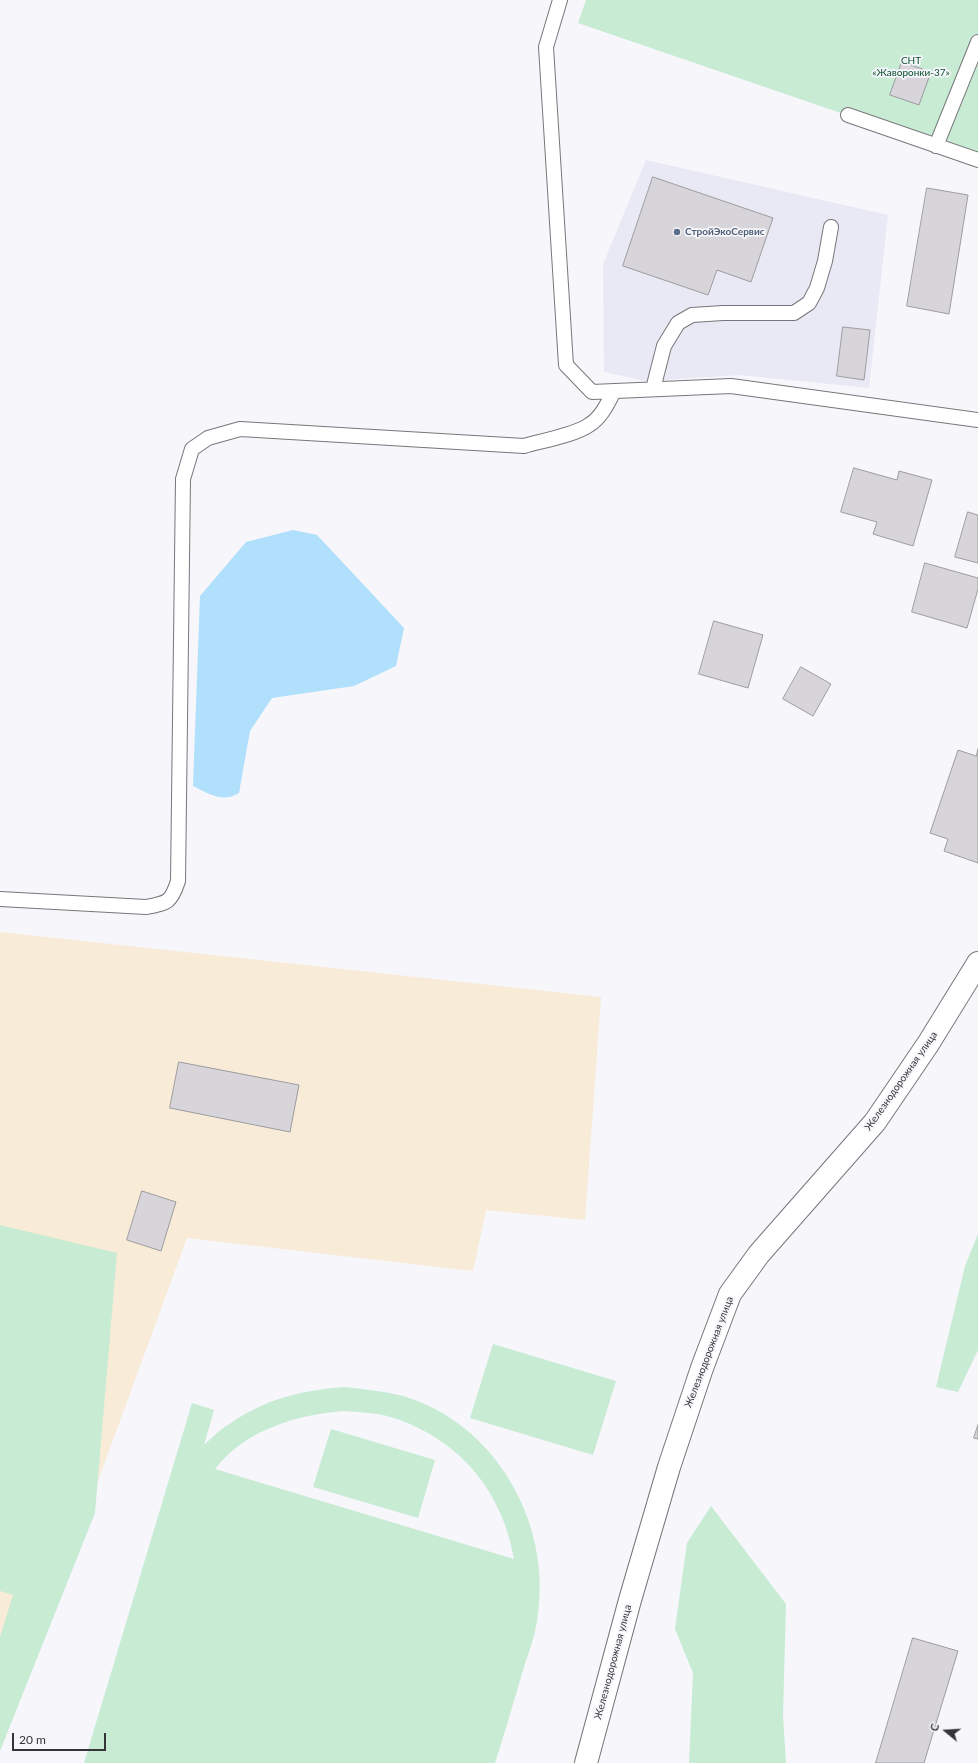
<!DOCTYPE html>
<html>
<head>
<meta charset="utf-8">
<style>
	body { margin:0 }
	#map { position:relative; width:978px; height:1763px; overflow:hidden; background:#f6f6fb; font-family:Lato,sans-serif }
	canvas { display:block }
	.north { position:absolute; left:926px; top:1711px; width:40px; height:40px; -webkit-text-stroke:3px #f6f6fb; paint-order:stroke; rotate:288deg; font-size:11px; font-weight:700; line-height:16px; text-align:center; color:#353537 }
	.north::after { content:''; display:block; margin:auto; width:14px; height:18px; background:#353537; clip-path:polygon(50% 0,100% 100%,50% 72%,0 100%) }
	.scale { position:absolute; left:12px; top:1733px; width:94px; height:18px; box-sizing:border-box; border:2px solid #353537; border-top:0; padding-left:5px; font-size:12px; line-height:14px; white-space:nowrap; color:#353537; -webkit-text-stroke:3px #f6f6fb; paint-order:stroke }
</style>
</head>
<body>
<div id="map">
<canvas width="978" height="1763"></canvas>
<div class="north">С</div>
<div class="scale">20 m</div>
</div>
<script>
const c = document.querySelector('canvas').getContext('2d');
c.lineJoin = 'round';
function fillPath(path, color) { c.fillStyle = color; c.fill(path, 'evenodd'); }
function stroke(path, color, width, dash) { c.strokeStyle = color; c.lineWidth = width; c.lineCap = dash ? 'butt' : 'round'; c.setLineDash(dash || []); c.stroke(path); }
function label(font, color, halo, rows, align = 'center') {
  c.font = font + ' Lato,sans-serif'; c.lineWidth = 3.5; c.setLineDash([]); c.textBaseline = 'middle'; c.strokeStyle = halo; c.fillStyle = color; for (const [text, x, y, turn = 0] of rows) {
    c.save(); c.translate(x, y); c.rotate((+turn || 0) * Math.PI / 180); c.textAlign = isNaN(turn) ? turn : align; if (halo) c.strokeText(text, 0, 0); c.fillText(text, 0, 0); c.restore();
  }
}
const built = new Path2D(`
	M646,160L888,215L869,388L740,375L646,381L604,372L603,264Z`);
const education = new Path2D(`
	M0,932L601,997L585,1220L486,1210L473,1271L187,1238L0,1748Z`);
const green = new Path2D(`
	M586,0H978V160L578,23Z
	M0,1225L117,1253L95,1513L0,1751V1637L13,1595L0,1591Z
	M978,1234V1350L958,1392L936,1387L965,1266Z
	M493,1344L616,1381L593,1455L470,1418Z
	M343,1387C363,1389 383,1391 403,1396C495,1423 551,1522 538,1614C536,1633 529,1652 523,1670C514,1701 505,1732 495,1763H84L192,1403L214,1410L204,1445C212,1438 219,1430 228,1425C265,1399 299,1391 343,1387ZM343,1411C361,1412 380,1413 397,1419C461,1441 503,1493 514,1559L215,1469C245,1430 296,1415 343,1411Z
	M331,1429L435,1460L418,1518L313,1487Z
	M711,1506L786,1604L783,1716L786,1763H689L693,1673L675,1629L687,1543Z`);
const water = new Path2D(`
	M293,530L317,535L404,628L396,666L354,686L272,698L250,731L239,793C223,803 209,794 193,786L200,596L246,542Z`);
const building = new Path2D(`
	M902,62L931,72L919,105L890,95Z
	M653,177L773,218L751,282L717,270L708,295L623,266Z
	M927,188L968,195L949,314L907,306Z
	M843,327L870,330L864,380L837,376Z
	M854,468L897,480L899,471L932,480L913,546L873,534L877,522L841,512Z
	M968,512L978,515V563L955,557Z
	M925,563L978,578V589L967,628L912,612Z
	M714,621L763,635L748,688L699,674Z
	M801,667L831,684L813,716L783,699Z
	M978,749V863L944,851L948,839L930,833L958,750L976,756Z
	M179,1062L299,1085L290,1132L170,1108Z
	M142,1191L176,1202L161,1251L127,1240Z
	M978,1425V1439L974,1438Z
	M913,1638L958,1651L924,1763H876Z`);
const service = new Path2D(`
	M560,0L546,47L566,365L592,392L731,386L978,420
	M848,115L978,160
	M936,146L978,42
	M653,389L664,346L678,323L692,315L723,313H794L809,303L817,288L825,261L831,227
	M0,899L146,907C167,903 171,903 178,881L183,479L192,449L208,438L240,429L524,446C541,441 575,435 589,425C601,418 608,403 614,391`);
const minor = new Path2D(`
	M586,1763L630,1600L669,1467L702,1368L730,1294L759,1254L875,1122L928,1044L978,963`);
const markers = [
	[677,232,4,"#5c6f8a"]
];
const parkNames = [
	["СНТ",911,61],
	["«Жаворонки-37»",911,73]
];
const serviceNames = [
	["СтройЭкоСервис",685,232]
];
const streetNames = [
	["Железнодорожная улица",901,1081,-55],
	["Железнодорожная улица",709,1352,-69],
	["Железнодорожная улица",613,1662,-75]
];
fillPath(built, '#e8e9f5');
fillPath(education, '#f8ebd7');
fillPath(green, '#c8ebd4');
fillPath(water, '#b0e0fc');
fillPath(building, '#d7d5d9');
stroke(building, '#9d9ca0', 1);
stroke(service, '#77777b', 16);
stroke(minor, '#77777b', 24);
stroke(service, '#fff', 14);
stroke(minor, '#fff', 22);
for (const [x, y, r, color] of markers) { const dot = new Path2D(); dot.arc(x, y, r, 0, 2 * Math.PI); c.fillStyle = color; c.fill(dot); stroke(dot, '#f6f6fb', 1.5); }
label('10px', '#074e2c', '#f6f6fb', parkNames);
label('bold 10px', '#4e5e75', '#f6f6fb', serviceNames, 'left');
label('10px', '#353537', '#f6f6fb', streetNames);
</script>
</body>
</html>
